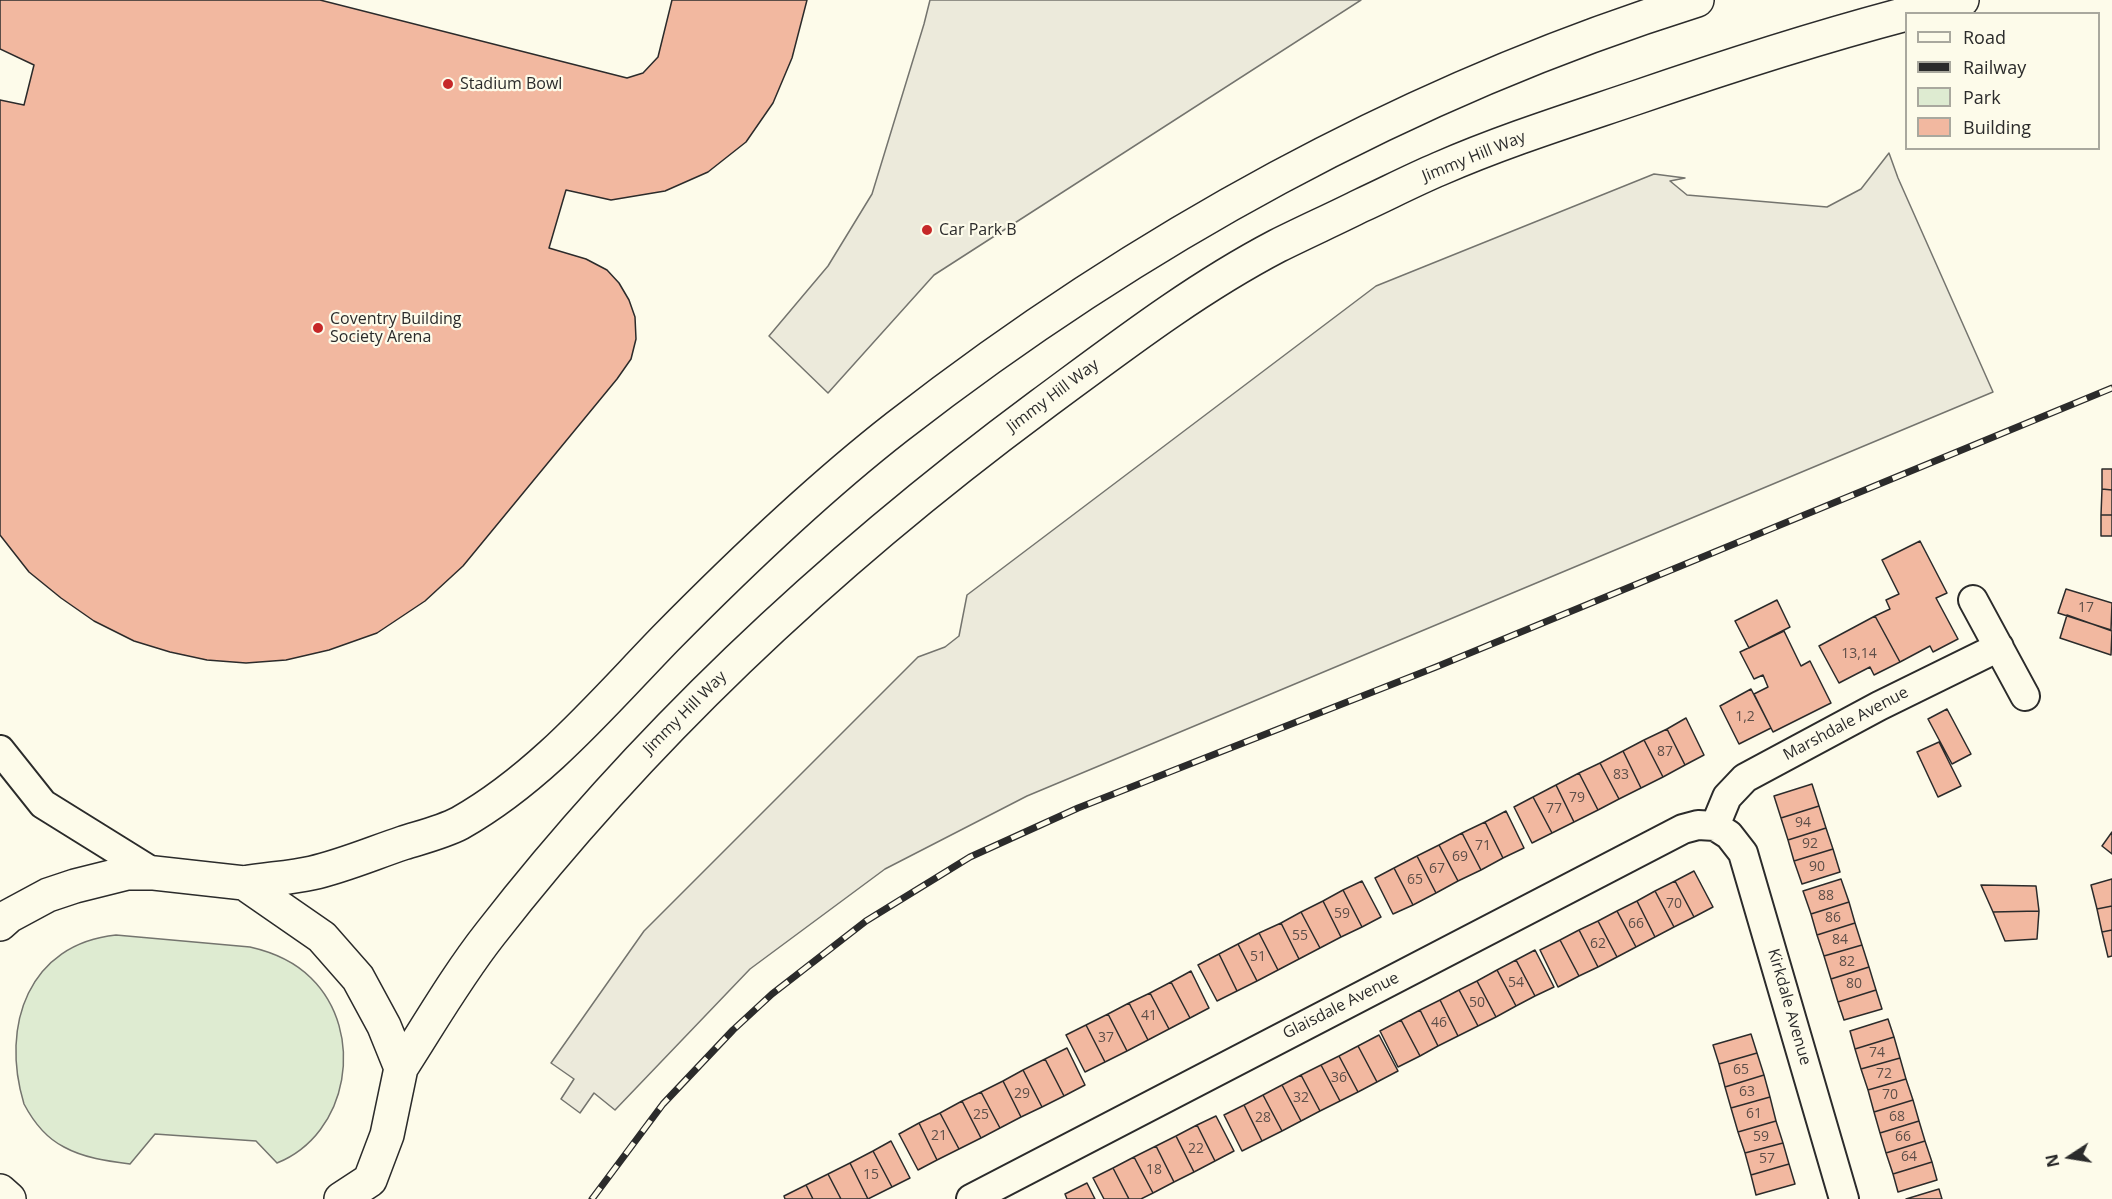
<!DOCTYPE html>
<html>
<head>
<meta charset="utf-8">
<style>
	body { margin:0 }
	#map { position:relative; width:2112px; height:1199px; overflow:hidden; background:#fdfbea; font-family:"Open Sans",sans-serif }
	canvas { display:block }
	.legend { position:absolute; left:1905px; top:12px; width:195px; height:138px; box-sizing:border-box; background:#fdfbea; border:2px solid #a9a89e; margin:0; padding:8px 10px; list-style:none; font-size:18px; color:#2b2b2b }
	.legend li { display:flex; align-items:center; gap:12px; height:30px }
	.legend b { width:30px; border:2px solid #a9a89e }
	.north { position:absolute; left:2040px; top:1127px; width:60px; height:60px; -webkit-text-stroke:4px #fdfbea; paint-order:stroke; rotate:258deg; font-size:16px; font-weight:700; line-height:24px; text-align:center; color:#2b2b2b }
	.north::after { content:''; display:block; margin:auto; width:21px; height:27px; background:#2b2b2b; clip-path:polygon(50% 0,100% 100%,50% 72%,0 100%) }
</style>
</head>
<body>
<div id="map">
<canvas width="2112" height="1199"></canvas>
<ul class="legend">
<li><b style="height:8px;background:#fdfbea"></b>Road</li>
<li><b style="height:8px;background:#2b2b2b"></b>Railway</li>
<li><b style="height:16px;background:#deebd1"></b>Park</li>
<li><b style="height:16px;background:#f2b8a0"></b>Building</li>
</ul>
<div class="north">N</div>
</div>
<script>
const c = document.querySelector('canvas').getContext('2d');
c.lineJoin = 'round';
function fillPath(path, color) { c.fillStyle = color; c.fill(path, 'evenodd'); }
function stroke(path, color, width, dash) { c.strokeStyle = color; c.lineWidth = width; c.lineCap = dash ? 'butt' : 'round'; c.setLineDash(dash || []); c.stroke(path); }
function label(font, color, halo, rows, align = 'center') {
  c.font = font + ' "Open Sans",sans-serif'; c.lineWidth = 4.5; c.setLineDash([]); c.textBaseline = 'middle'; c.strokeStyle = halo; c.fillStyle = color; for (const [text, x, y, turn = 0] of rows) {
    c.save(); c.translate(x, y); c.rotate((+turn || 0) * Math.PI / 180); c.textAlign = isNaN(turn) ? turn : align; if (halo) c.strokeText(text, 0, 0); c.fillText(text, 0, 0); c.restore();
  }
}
const green = new Path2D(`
	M116,935L250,947C272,952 294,961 311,978C366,1032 349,1134 277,1163L256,1141L155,1134L130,1164C107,1161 84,1158 64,1147C46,1138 33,1121 24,1104C0,1025 29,944 116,935Z`);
const parking = new Path2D(`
	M930,0H1361L934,275L828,393L769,336L828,266L872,194L924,24Z
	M1889,153L1898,178L1993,392L1027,796L885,869L750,969L615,1110L594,1093L580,1113L561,1099L574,1079L551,1063L644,931L918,657L945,647L959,636L967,595L1376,286L1654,174L1685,178L1670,181L1687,195L1827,207L1861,189Z`);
const building = new Path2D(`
	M0,0H320L627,78L643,73L658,57L672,0H807L792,58L773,103L746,142L708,172L665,191L611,200L566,190L549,248L586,259L607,270L619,283L629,300L635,317L636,339L631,359L617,379L463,566L425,601L377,633L329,650L286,660L246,663L207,660L170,652L134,641L94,621L61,598L29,572L0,535V100L24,105L34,65L0,49Z
	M2102,469H2112V490L2102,489Z
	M2102,489L2112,490V515H2101Z
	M2101,515H2112V536H2101Z
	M1920,541L1947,593L1936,598L1958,639L1933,652L1930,646L1900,662L1875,616L1890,609L1886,600L1899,594L1882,560Z
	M2066,589L2112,603L2111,630L2058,613Z
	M1777,600L1790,627L1749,648L1735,621Z
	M2067,615L2112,631L2111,655L2060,638Z
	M1875,616L1900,662L1874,675L1870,667L1839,683L1819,646Z
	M1784,631L1801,666L1810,661L1831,703L1773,732L1754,694L1768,687L1763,675L1754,679L1740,652Z
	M1751,689L1771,728L1739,744L1720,706Z
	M1947,709L1971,754L1952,764L1928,719Z
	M1686,718L1704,755L1685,765L1667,729Z
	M1667,729L1685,765L1663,777L1644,740Z
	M1644,740L1663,777L1641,788L1623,751Z
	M1939,742L1961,786L1938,797L1917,752Z
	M1623,751L1641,788L1619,799L1600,763Z
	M1600,763L1619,799L1598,810L1579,773Z
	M1579,773L1598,810L1574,822L1556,785Z
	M1812,784L1819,806L1781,818L1774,796Z
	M1556,785L1574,822L1552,833L1533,797Z
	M1533,797L1552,833L1532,843L1514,807Z
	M1819,806L1826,828L1788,840L1781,818Z
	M1506,811L1524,848L1503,858L1485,822Z
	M1485,822L1503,858L1481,870L1462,833Z
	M1826,828L1833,849L1794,861L1788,840Z
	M2112,832V854L2102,846Z
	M1462,833L1481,870L1458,881L1439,845Z
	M1439,845L1458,881L1436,893L1417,856Z
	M1833,849L1840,872L1802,884L1794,861Z
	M1417,856L1436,893L1413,905L1394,868Z
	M1394,868L1413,905L1393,914L1375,878Z
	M1694,871L1713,907L1694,917L1675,881Z
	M1841,879L1849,902L1811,914L1803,891Z
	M2112,879V906L2097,909L2091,885Z
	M1362,881L1381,917L1362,927L1343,890Z
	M1675,881L1694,917L1674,927L1655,891Z
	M1981,885L2036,886L2039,911L1993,912Z
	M1343,890L1362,927L1341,937L1323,901Z
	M1655,891L1674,927L1655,937L1637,901Z
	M1323,901L1341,937L1320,948L1301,912Z
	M1637,901L1655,937L1636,947L1617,911Z
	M1849,902L1855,923L1817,935L1811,914Z
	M2112,906V930L2102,932L2097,909Z
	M1617,911L1636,947L1617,957L1598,921Z
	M2039,911L2037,939L2005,941L1993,912Z
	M1301,912L1320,948L1299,959L1281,923Z
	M1598,921L1617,957L1598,967L1579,930Z
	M1281,923L1299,959L1278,970L1259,933Z
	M1855,923L1862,945L1824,956L1817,935Z
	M1579,930L1598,967L1579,976L1560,940Z
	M2112,930V956L2108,957L2102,932Z
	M1259,933L1278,970L1257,981L1238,944Z
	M1560,940L1579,976L1558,987L1540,950Z
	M1238,944L1257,981L1237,991L1219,954Z
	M1862,945L1869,967L1831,979L1824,956Z
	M1535,950L1554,987L1535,996L1516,960Z
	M1219,954L1237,991L1217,1001L1198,965Z
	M1516,960L1535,996L1516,1006L1497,970Z
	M1869,967L1876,990L1838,1002L1831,979Z
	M1497,970L1516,1006L1496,1017L1477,981Z
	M1191,971L1209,1008L1190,1018L1171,982Z
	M1477,981L1496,1017L1478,1026L1459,990Z
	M1171,982L1190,1018L1169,1029L1150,993Z
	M1459,990L1478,1026L1458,1036L1440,1000Z
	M1876,990L1882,1009L1844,1020L1838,1002Z
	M1150,993L1169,1029L1148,1040L1129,1003Z
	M1440,1000L1458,1036L1438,1046L1420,1010Z
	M1129,1003L1148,1040L1127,1051L1108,1014Z
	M1420,1010L1438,1046L1420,1056L1401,1020Z
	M1108,1014L1127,1051L1105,1062L1086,1025Z
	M1888,1019L1894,1037L1855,1049L1850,1031Z
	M1401,1020L1420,1056L1398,1067L1380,1031Z
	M1086,1025L1105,1062L1085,1072L1066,1035Z
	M1751,1034L1757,1053L1719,1064L1713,1045Z
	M1379,1035L1398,1071L1377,1082L1358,1046Z
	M1894,1037L1900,1058L1861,1069L1855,1049Z
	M1358,1046L1377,1082L1358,1092L1339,1056Z
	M1067,1048L1085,1085L1064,1096L1045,1059Z
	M1757,1053L1764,1075L1725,1087L1719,1064Z
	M1339,1056L1358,1092L1340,1101L1321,1065Z
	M1900,1058L1906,1079L1868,1090L1861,1069Z
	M1045,1059L1064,1096L1042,1107L1023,1070Z
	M1321,1065L1340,1101L1320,1111L1301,1075Z
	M1023,1070L1042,1107L1021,1117L1003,1081Z
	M1301,1075L1320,1111L1301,1121L1282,1085Z
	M1764,1075L1770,1097L1731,1108L1725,1087Z
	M1906,1079L1913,1100L1874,1112L1868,1090Z
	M1003,1081L1021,1117L1000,1128L981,1092Z
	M1282,1085L1301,1121L1282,1131L1263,1095Z
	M981,1092L1000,1128L981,1138L962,1101Z
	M1263,1095L1282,1131L1262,1141L1244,1105Z
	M1770,1097L1776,1121L1738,1132L1731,1108Z
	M1913,1100L1919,1121L1880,1133L1874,1112Z
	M962,1101L981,1138L959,1149L940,1113Z
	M1244,1105L1262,1141L1242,1151L1224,1115Z
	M940,1113L959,1149L937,1160L919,1123Z
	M1216,1116L1234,1151L1215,1161L1197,1125Z
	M1776,1121L1783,1143L1745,1153L1738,1132Z
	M1919,1121L1925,1141L1886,1153L1880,1133Z
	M919,1123L937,1160L918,1170L899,1134Z
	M1197,1125L1215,1161L1194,1172L1176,1136Z
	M1176,1136L1194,1172L1174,1182L1156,1146Z
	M891,1141L910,1178L892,1187L873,1151Z
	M1925,1141L1932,1162L1893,1174L1886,1153Z
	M1783,1143L1789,1164L1751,1175L1745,1153Z
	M1156,1146L1174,1182L1153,1193L1134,1157Z
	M873,1151L892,1187L868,1199L850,1163Z
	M1134,1157L1153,1193L1141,1199H1129L1113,1168Z
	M1932,1162L1937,1180L1898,1192L1893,1174Z
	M850,1163L868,1199H841L828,1174Z
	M1789,1164L1795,1184L1756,1195L1751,1175Z
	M1113,1168L1129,1199H1104L1093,1178Z
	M828,1174L841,1199H813L806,1185Z
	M1087,1183L1095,1199H1067L1065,1194Z
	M806,1185L813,1199H785L784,1196Z
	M1939,1189L1942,1199H1906Z`);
const street = new Path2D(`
	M1973,600L2025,696
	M0,750L43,804L154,873
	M1715,826L1729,835L1743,853L1844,1199
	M1715,826L1727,797L1745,778L1879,706L1999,647
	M971,1199L1683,829L1698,825L1715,826`);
const highway = new Path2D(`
	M1910,14L1962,0
	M244,883C266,879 290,878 312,873C343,866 373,853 403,843C422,837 443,832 460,823C541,777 602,704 666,638C739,564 815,491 897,427C1136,241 1407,91 1697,0
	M0,924L9,916L48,895L75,886L127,873H154L244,883L322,937L358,978L384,1026L401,1068L387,1135L370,1180L341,1199
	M401,1068C430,1023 457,976 490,934C647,732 836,557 1041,405C1117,349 1193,290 1277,246C1305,232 1334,219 1362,205C1388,193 1413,180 1439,169C1503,141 1570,120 1635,98C1725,67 1815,38 1906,14
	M0,1191L9,1199`);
const rail = new Path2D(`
	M592,1199L663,1104L733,1030L772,994L866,921L970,857L1078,808L1436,667L2112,388`);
const markers = [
	[448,84,6,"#c62828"],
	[927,230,6,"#c62828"],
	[318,328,6,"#c62828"]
];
const numberNames = [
	["17",2086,608],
	["13,14",1859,654],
	["1,2",1745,717],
	["87",1665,752],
	["83",1621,775],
	["79",1577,798],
	["77",1554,809],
	["94",1803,823],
	["92",1810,844],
	["71",1483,846],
	["69",1460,857],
	["90",1817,867],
	["67",1437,869],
	["65",1415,880],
	["88",1826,896],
	["70",1674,904],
	["59",1342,914],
	["86",1833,918],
	["66",1636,924],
	["55",1300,936],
	["84",1840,940],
	["62",1598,944],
	["51",1258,957],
	["82",1847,962],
	["54",1516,983],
	["80",1854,984],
	["50",1477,1003],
	["41",1149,1016],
	["46",1439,1023],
	["37",1106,1038],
	["74",1877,1053],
	["65",1741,1070],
	["72",1884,1074],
	["36",1339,1078],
	["63",1747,1092],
	["29",1022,1094],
	["70",1890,1095],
	["32",1301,1098],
	["61",1754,1114],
	["25",981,1115],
	["68",1897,1117],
	["28",1263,1118],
	["21",939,1136],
	["59",1761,1137],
	["66",1903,1137],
	["22",1196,1149],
	["64",1909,1157],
	["57",1767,1159],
	["18",1154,1170],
	["15",871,1175]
];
const poiNames = [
	["Stadium Bowl",460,84],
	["Car Park B",939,230],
	["Coventry Building",330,319],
	["Society Arena",330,337]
];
const streetNames = [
	["Jimmy Hill Way",1474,157,-22],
	["Jimmy Hill Way",1053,396,-37],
	["Jimmy Hill Way",685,713,-45],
	["Marshdale Avenue",1846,724,-28],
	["Glaisdale Avenue",1341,1006,-27],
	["Kirkdale Avenue",1789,1007,74]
];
fillPath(green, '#deebd1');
stroke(green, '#74746e', 1.5);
fillPath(parking, '#eceadb');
stroke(parking, '#74746e', 1.5);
fillPath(building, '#f2b8a0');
stroke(building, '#2b2b2b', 1.5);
stroke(street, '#2b2b2b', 32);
stroke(highway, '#2b2b2b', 36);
stroke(street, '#fdfbea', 28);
stroke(highway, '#fdfbea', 33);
stroke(rail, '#2b2b2b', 7);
stroke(rail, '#fdfbea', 4.5, [14]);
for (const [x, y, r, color] of markers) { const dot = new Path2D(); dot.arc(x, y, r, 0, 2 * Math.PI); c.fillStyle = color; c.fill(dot); stroke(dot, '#fdfbea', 2); }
label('14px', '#5d4e48', null, numberNames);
label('16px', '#2b2b2b', '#fdfbea', poiNames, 'left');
label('16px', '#2b2b2b', '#fdfbea', streetNames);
</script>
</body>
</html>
